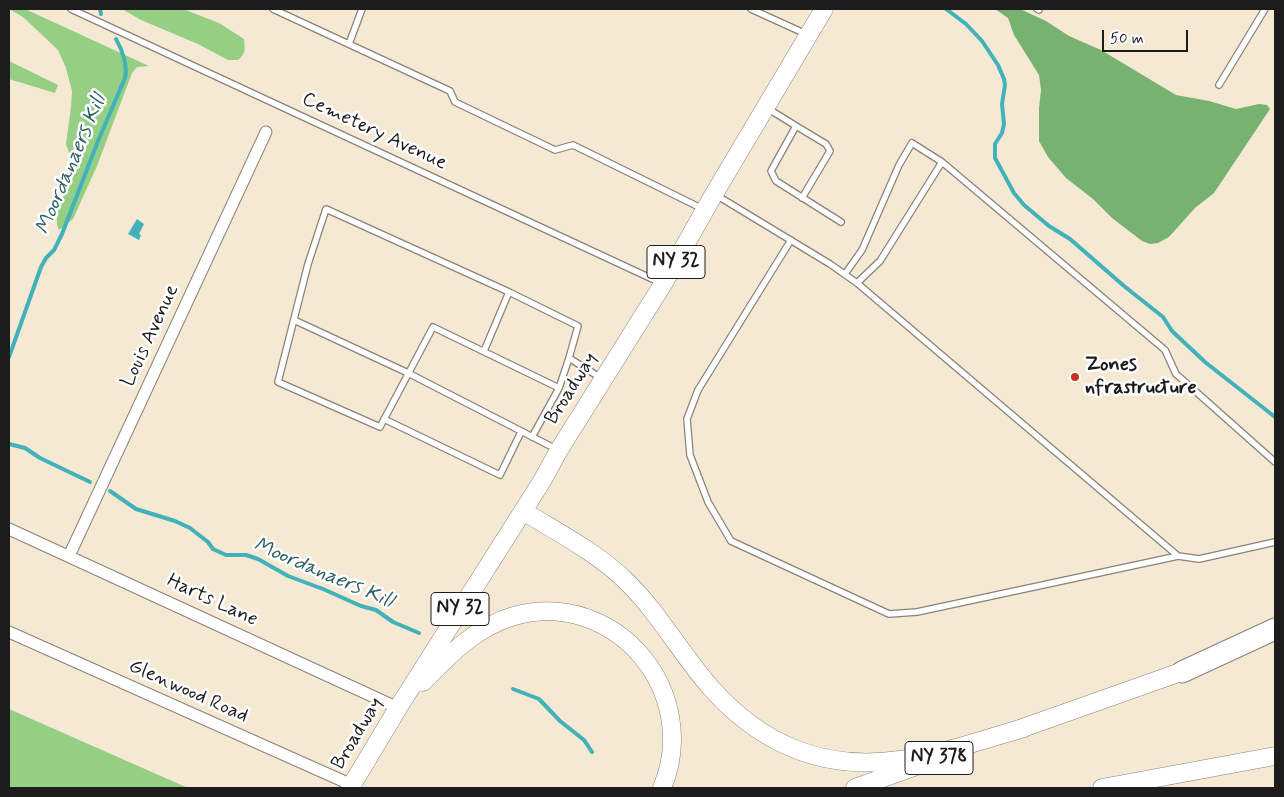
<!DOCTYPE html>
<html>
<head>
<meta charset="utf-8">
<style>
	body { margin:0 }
	#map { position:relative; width:1284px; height:797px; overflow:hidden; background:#f6e9d4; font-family:Mynerve,sans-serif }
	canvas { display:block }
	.frame { position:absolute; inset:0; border:10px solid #1c1c1c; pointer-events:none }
	.scale { position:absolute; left:1102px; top:30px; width:86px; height:22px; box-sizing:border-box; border:2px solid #1c1c1c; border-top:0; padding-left:6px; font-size:15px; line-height:18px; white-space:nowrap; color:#1c1c1c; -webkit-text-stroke:4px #fff; paint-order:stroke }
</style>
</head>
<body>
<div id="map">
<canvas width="1284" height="797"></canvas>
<div class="frame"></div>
<div class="scale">50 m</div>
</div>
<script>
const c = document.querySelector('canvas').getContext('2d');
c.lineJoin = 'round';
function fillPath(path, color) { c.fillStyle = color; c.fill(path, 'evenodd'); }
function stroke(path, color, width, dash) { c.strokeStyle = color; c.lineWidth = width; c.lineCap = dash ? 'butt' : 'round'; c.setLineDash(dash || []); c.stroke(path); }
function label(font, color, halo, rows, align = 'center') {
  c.font = font + ' Mynerve,sans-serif'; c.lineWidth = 5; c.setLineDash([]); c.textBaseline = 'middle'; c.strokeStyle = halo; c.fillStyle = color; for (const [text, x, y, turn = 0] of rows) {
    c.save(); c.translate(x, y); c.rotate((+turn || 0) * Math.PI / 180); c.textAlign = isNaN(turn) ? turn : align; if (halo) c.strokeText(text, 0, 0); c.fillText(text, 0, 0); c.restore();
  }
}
const green = new Path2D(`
	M9,9H25L149,66L137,67L132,73L97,166L73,219L59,230C51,214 69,186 75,170L66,144L71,107L72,91L66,68L58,50L23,17Z
	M122,9H183L219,23L244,39C245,48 246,54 238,60H228L198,44L141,20Z
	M9,61L58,85L55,93L9,79Z
	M9,709L188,788H9Z`);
const forest = new Path2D(`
	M995,9H1020L1046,21L1069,36L1101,50L1176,95L1209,101L1236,109L1259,104L1267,105L1270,109L1214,193L1195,208L1169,237L1158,243L1150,244L1142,241L1112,218L1093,199L1066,178L1048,157L1039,141V108L1041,90L1039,75L1014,35L1008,18Z`);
const water = new Path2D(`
	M137,219L144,224L139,234L141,235L139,240L128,234Z`);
const stream = new Path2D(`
	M100,9L101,14
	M946,9L966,24L982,41L998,65L1004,79L1005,85L1002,104L1004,124L1002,133L995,144V158L1014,193L1024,205L1049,226L1070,239L1124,286L1163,317L1172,331L1205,362L1275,417
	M9,357L41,267L46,258L54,250L62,234L98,141L125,78C128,66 122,49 116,39
	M9,444L25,448L40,458L90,482
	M110,491L136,509L175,521L190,528L208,542L213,549L226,555H246L258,559L288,576L323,589L361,606L376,610L393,622L419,633
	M513,689L539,699L560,721L584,740L592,752`);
const lane = new Path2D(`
	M71,9L661,283
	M273,9L450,91L455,102L555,150L573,145L703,209
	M751,9L806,34
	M1037,9L1039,10
	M349,44L362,9
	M1219,85L1265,9
	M767,108L796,126L771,171L776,181L841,222
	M796,126L826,144L830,151L802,198
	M942,162L1165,350L1176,374L1275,462
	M716,195L830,264L857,283L1178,556
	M791,240L698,390L687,419L690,455L708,502L731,541L889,614L917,612L1178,556L1199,559L1275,542
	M845,274L862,250L899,165L912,143L942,162L880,261L857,283
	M294,320L408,373L556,449
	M484,351L509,292
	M559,388L433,327L380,427L278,382L308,264L326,209L509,292L578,326L569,358
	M384,419L500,475L521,432
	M532,437L559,388L569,358L601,378`);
const street = new Path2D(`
	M9,529L398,708
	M69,556L266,132
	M9,632L352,785`);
const primary = new Path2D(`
	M523,511C557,532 598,553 626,581C659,613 681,654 711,688C762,745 823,771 900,760C941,755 984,739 1024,728
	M423,682C450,654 476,627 514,616C616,588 702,693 662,788
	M1014,731L1195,667
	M350,788L398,708L542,481L559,450L663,284L714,194L824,9
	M855,788L919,765
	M1102,788L1275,756`);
const highway = new Path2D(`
	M1182,672L1275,629`);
const markers = [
	[1075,377,5,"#c8321e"]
];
const shields = [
	[676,262,58],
	[460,609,58],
	[939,758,68]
];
const shieldNames = [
	["NY 32",676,262],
	["NY 32",460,609],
	["NY 378",939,758]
];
const streetNames = [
	["Cemetery Avenue",374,132,25],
	["Louis Avenue",151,336,-65],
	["Broadway",572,389,-58],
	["Harts Lane",212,601,25],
	["Glenwood Road",188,692,24],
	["Broadway",358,734,-59]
];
const poiNames = [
	["Zones",1085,366],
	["nfrastructure",1085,389]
];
const waterNames = [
	["Moordanaers Kill",72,165,-67],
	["Moordanaers Kill",323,574,23]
];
fillPath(green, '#94cf83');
fillPath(forest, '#77b271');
fillPath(water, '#41b2ba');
stroke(stream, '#41b2ba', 4);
stroke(lane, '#898278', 8);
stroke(street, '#898278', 13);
stroke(primary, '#898278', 19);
stroke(highway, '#898278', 23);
stroke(lane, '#fff', 5.5);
stroke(street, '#fff', 11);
stroke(primary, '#fff', 18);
stroke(highway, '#fff', 21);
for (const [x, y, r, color] of markers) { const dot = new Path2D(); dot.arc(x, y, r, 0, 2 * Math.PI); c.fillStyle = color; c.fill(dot); stroke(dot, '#fff', 2); }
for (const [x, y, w] of shields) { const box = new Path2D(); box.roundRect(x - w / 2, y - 16.5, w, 33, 4); c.fillStyle = '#fff'; c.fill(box); stroke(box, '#1c1c1c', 1); }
label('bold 19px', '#1c1c1c', null, shieldNames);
label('20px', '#1c1c1c', '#fff', streetNames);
label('bold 20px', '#1c1c1c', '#fff', poiNames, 'left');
label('italic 21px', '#2d6063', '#fff', waterNames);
</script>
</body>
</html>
